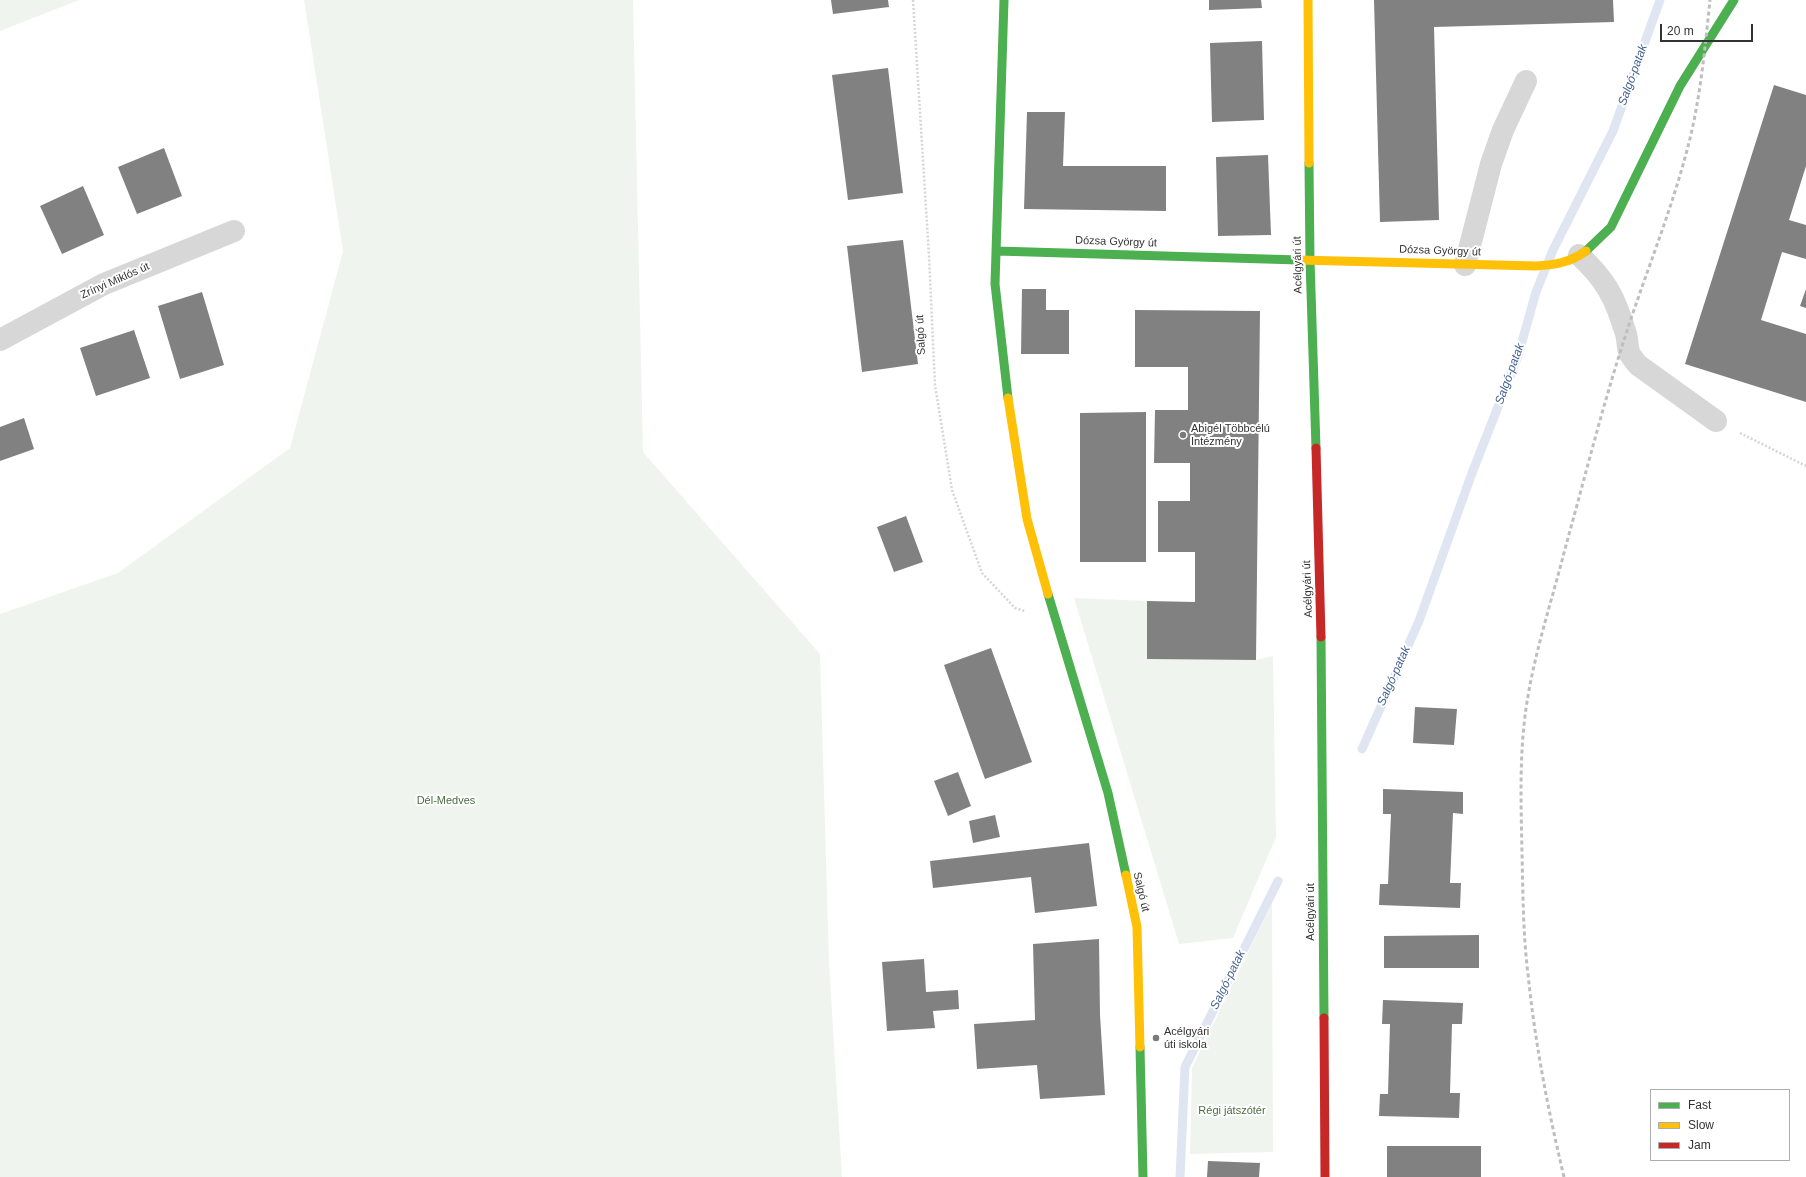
<!DOCTYPE html>
<html>
<head>
<meta charset="utf-8">
<style>
	body { margin:0 }
	#map { position:relative; width:1806px; height:1177px; overflow:hidden; background:#fff; font-family:Arial,sans-serif }
	canvas { display:block }
	.legend { position:absolute; left:1650px; top:1089px; width:140px; height:72px; box-sizing:border-box; background:#fff; border:1px solid #adadad; margin:0; padding:5px 7px; list-style:none; font-size:12px; color:#333 }
	.legend li { display:flex; align-items:center; gap:8px; height:20px }
	.legend b { width:20px; border:1px solid #adadad }
	.scale { position:absolute; left:1660px; top:24px; width:93px; height:18px; box-sizing:border-box; border:2px solid #333; border-top:0; padding-left:5px; font-size:12px; line-height:14px; white-space:nowrap; color:#333; -webkit-text-stroke:3px #fff; paint-order:stroke }
</style>
</head>
<body>
<div id="map">
<canvas width="1806" height="1177"></canvas>
<ul class="legend">
<li><b style="height:5px;background:#4caf50"></b>Fast</li>
<li><b style="height:5px;background:#ffc107"></b>Slow</li>
<li><b style="height:5px;background:#c62828"></b>Jam</li>
</ul>
<div class="scale">20 m</div>
</div>
<script>
const c = document.querySelector('canvas').getContext('2d');
c.lineJoin = 'round';
function fillPath(path, color) { c.fillStyle = color; c.fill(path, 'evenodd'); }
function stroke(path, color, width, dash) { c.strokeStyle = color; c.lineWidth = width; c.lineCap = dash ? 'butt' : 'round'; c.setLineDash(dash || []); c.stroke(path); }
function label(font, color, halo, rows, align = 'center') {
  c.font = font + ' Arial,sans-serif'; c.lineWidth = 4; c.setLineDash([]); c.textBaseline = 'middle'; c.strokeStyle = halo; c.fillStyle = color; for (const [text, x, y, turn = 0] of rows) {
    c.save(); c.translate(x, y); c.rotate((+turn || 0) * Math.PI / 180); c.textAlign = isNaN(turn) ? turn : align; if (halo) c.strokeText(text, 0, 0); c.fillText(text, 0, 0); c.restore();
  }
}
const green = new Path2D(`
	M0,0H79L0,31Z
	M304,0H633L643,452L820,654L829,962L842,1177H0V614L118,573L290,448L343,251Z
	M1074,598L1147,601V659L1256,660L1273,656L1276,837L1233,938L1179,944Z
	M1272,903L1273,1152L1190,1154L1192,1068Z`);
const stream = new Path2D(`
	M1362,749L1419,621L1472,473L1518,356L1536,292L1553,250L1613,131L1660,0
	M1180,1177L1185,1067L1278,881`);
const building = new Path2D(`
	M831,0H888L889,7L833,14Z
	M1209,0H1261L1262,8L1209,10Z
	M1374,0H1613L1614,22L1434,27L1439,220L1380,222Z
	M1262,41L1264,120L1212,122L1210,43Z
	M888,68L903,193L848,200L832,75Z
	M1774,85L1806,95V166L1789,220L1806,225V259L1782,252L1761,320L1806,334V402L1685,364Z
	M1027,112H1065L1063,166H1166V211L1024,209Z
	M164,148L182,196L137,214L118,167Z
	M1268,155L1271,235L1218,236L1216,157Z
	M83,186L104,235L62,254L40,206Z
	M903,240L918,364L862,372L847,246Z
	M1022,289H1046V310H1069V354H1021Z
	M1806,289V308L1800,306Z
	M202,292L224,365L180,379L158,306Z
	M1135,310L1260,311L1256,660L1147,659V601L1195,602V552H1158V501H1190V463H1154L1155,410H1188V367H1135Z
	M134,330L150,378L96,396L80,348Z
	M1146,412V562H1080V413Z
	M24,418L34,449L0,461V427Z
	M906,516L923,562L894,572L877,527Z
	M991,648L1032,762L985,779L944,665Z
	M1415,707L1457,709L1454,745L1413,743Z
	M958,772L971,806L948,816L934,781Z
	M1383,789L1463,792V814L1453,813L1450,883H1461L1460,908L1379,905L1380,884H1388L1391,814H1383Z
	M995,815L1000,837L973,843L969,821Z
	M1089,843L1097,906L1035,913L1031,877L933,888L930,861Z
	M1479,935V968H1384V936Z
	M1099,939L1100,1015L1105,1095L1040,1099L1037,1065L977,1069L974,1024L1035,1020L1033,944Z
	M924,959L926,992L958,990L959,1009L933,1011L935,1028L887,1031L882,962Z
	M1383,1000L1463,1003L1462,1024H1452L1450,1093H1460L1459,1118L1379,1116L1380,1094H1388L1390,1024H1382Z
	M1387,1146H1481V1177H1387Z
	M1208,1161L1260,1163L1259,1177H1207Z`);
const path = new Path2D(`
	M913,0L929,256L935,385L952,490L982,573L1015,608L1025,611
	M1740,433L1806,466`);
const street = new Path2D(`
	M1579,255C1605,279 1615,297 1625,331C1628,338 1627,346 1629,352C1631,357 1635,361 1638,365L1716,421
	M1465,265L1491,164L1503,130L1526,81
	M0,340L104,284L234,231`);
const fast = new Path2D(`
	M1004,0L995,284L1008,398
	M1309,163L1310,260L1316,448
	M997,251L1299,260
	M1586,251L1611,227L1680,86L1734,0
	M1048,594L1108,793L1126,875
	M1321,637L1324,1018
	M1140,1047L1143,1177`);
const slow = new Path2D(`
	M1308,0L1309,163
	M1299,260L1536,266C1555,265 1571,262 1586,251
	M1008,398L1027,519L1048,594
	M1126,875L1137,927L1140,1047`);
const jam = new Path2D(`
	M1316,448L1321,637
	M1324,1018L1325,1177`);
const rail = new Path2D(`
	M1564,1177C1548,1110 1535,1043 1528,974C1523,934 1523,894 1522,853C1521,803 1519,752 1527,702C1535,651 1552,600 1565,549C1585,477 1603,404 1626,334C1646,272 1671,212 1687,150C1700,103 1705,48 1710,0`);
const markers = [
	[1183,435,4,"#7a7a7a"],
	[1156,1038,4,"#7a7a7a"]
];
const streetNames = [
	["Dózsa György út",1116,242,2],
	["Dózsa György út",1440,251,2],
	["Acélgyári út",1298,265,-91],
	["Zrínyi Miklós út",115,281,-24],
	["Salgó út",921,335,-93],
	["Acélgyári út",1308,589,-92],
	["Salgó út",1141,892,77],
	["Acélgyári út",1311,912,-90]
];
const poiNames = [
	["Abigél Többcélú",1191,429],
	["Intézmény",1191,442],
	["Acélgyári",1164,1032],
	["úti iskola",1164,1045]
];
const parkNames = [
	["Dél-Medves",446,801],
	["Régi játszótér",1232,1111]
];
const waterNames = [
	["Salgó-patak",1633,75,-70],
	["Salgó-patak",1510,374,-70],
	["Salgó-patak",1394,676,-66],
	["Salgó-patak",1228,980,-64]
];
fillPath(green, '#f0f4ee');
stroke(stream, '#dfe6f2', 9);
fillPath(building, '#818181');
stroke(path, '#d5d5d5', 2.5, [2, 2]);
stroke(street, '#d7d7d7', 22);
stroke(fast, '#4caf50', 9);
stroke(slow, '#ffc107', 9);
stroke(jam, '#c62828', 9);
stroke(rail, '#bebebe', 3, [4, 3]);
for (const [x, y, r, color] of markers) { const dot = new Path2D(); dot.arc(x, y, r, 0, 2 * Math.PI); c.fillStyle = color; c.fill(dot); stroke(dot, '#fff', 1.5); }
label('11px', '#333', '#fff', streetNames);
label('11px', '#333', '#fff', poiNames, 'left');
label('11px', '#4c6d42', '#fff', parkNames);
label('italic 12px', '#446291', '#fff', waterNames);
</script>
</body>
</html>
